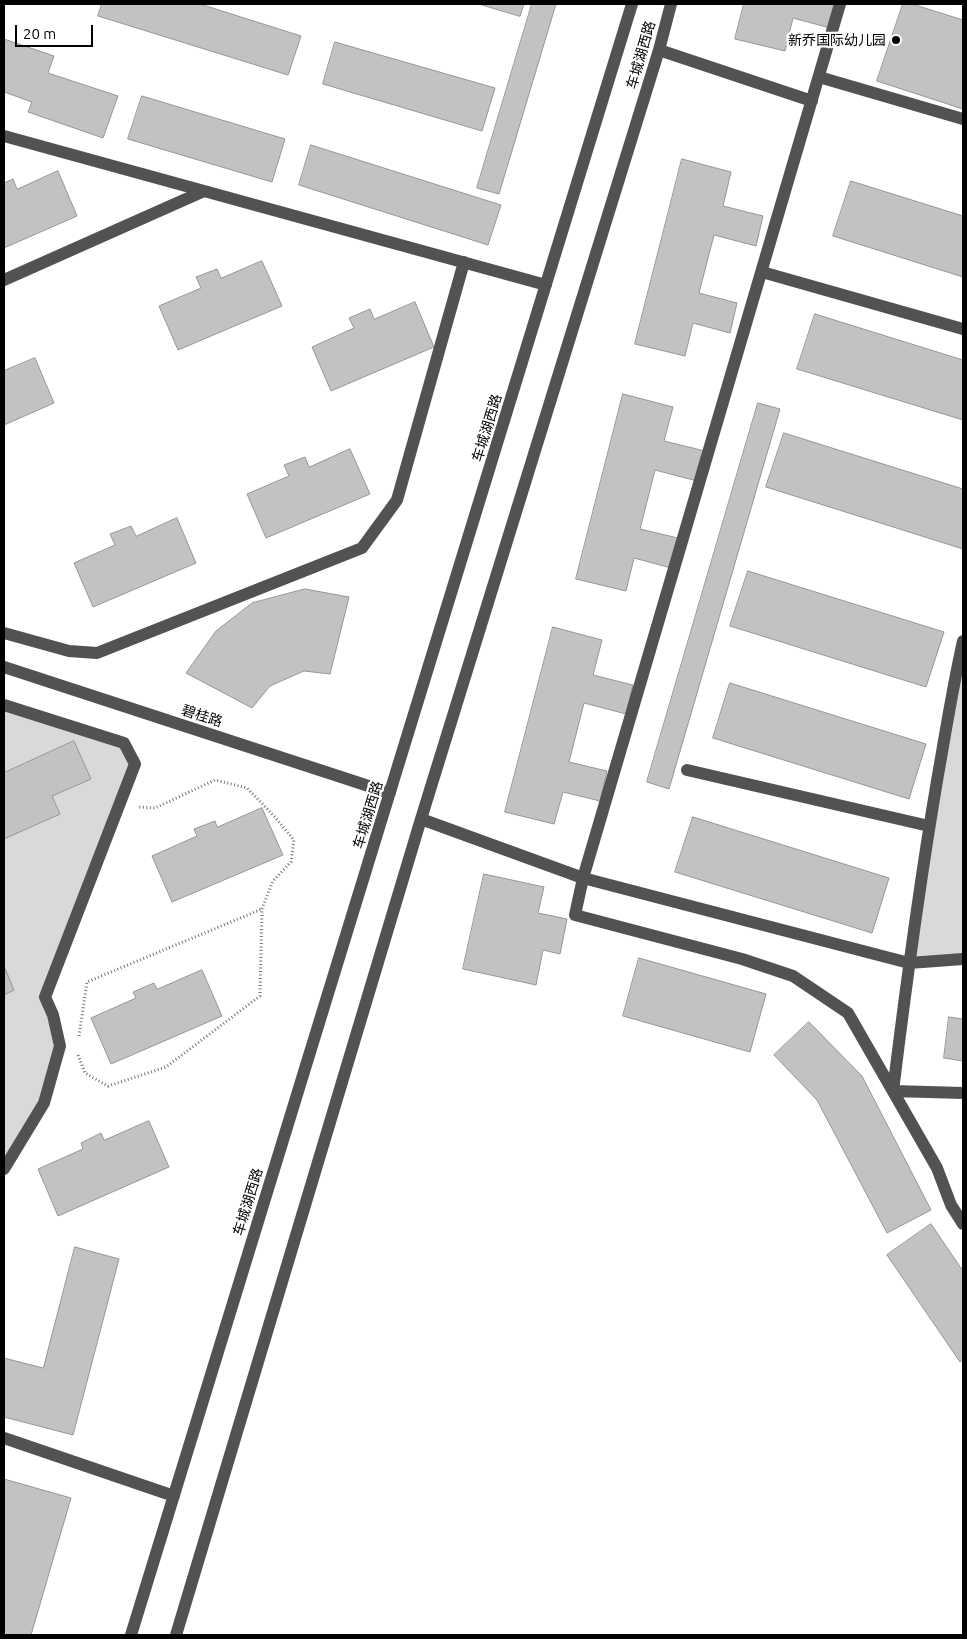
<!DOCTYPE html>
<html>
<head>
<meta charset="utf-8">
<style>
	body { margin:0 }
	#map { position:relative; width:967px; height:1639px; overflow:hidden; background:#fff; font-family:Ubuntu,sans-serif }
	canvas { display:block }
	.frame { position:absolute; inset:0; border:5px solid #000; pointer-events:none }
	.scale { position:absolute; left:15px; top:25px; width:78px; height:22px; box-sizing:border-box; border:2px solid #000; border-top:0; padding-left:6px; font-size:15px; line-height:18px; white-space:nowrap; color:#000; -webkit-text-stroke:4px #fff; paint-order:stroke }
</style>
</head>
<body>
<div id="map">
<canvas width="967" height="1639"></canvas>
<div class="frame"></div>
<div class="scale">20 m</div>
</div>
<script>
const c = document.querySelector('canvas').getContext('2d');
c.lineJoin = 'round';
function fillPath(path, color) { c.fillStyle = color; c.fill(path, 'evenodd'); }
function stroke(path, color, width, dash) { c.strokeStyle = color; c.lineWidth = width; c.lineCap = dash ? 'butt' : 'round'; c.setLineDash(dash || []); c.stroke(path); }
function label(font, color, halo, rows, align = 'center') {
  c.font = font + ' Ubuntu,"Noto Sans SC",sans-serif'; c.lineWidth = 4.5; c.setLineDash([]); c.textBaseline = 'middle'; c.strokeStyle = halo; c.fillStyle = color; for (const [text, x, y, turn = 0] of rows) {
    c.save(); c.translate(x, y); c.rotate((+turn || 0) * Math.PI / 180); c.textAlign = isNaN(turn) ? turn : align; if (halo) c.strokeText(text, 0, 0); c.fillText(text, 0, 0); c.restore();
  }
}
const green = new Path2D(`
	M956,670L963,671V959L909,963Z
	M4,707L124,743L135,764L45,996L60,1046L44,1103L4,1169Z`);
const building = new Path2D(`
	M102,4H200L301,36L288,75L98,16Z
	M479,4H524L520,16Z
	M532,4H556L499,194L477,188Z
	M744,4H836L830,28L793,18L785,51L735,39Z
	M903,4H912L963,20V109L877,81Z
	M4,39L54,56L48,73L118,96L103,138L28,112L32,102L4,92Z
	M335,42L495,88L482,131L323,84Z
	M142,96L285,139L272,182L128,139Z
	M311,145L501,205L488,245L299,185Z
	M682,159L731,172L723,206L763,216L756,246L714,235L699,293L737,303L730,333L693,323L685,356L635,344Z
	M58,171L77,216L4,248V183L13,179L17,189Z
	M851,181L963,216V277L833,236Z
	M262,261L282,306L178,350L159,306L201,288L196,277L217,269L221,278Z
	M415,302L434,347L331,391L312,347L354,328L349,318L370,309L374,319Z
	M815,314L963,360V420L797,369Z
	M35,358L54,403L4,425V371Z
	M623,394L673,407L664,441L705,451L697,481L655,470L640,529L678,538L671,568L634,558L626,591L576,579Z
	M758,403L780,409L669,789L647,782Z
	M784,433L963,489V549L766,487Z
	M350,449L370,494L266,538L247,494L289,476L284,465L305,457L309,467Z
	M177,518L196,563L93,607L74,563L115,545L110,534L131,526L136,536Z
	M748,571L944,632L926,687L730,626Z
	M305,589L349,597L330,674L304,671L270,686L252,708L186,673L216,631L252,603Z
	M553,627L602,640L593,675L633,685L626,714L584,703L569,762L607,771L600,801L563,792L554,824L505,812Z
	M730,683L926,744L909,799L713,738Z
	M74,741L91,779L52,796L60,814L4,839V773Z
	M262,808L283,855L172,902L152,856L197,836L194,829L215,821L217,827Z
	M693,817L889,878L872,933L675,872Z
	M484,874L544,887L538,913L567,919L560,954L543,950L536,985L463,969Z
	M639,958L766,994L750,1052L623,1016Z
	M4,966L14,990L4,995Z
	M202,970L222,1016L111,1064L91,1018L136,998L133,992L154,983L157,989Z
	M949,1017L963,1019V1061L944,1058Z
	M809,1022L862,1076L931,1210L887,1233L817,1100L774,1055Z
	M149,1121L169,1167L58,1216L38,1169L83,1149L81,1143L101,1133L104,1140Z
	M931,1224L963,1271V1360L960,1362L887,1255Z
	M75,1247L119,1259L73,1435L4,1417V1358L43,1368Z
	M4,1479L71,1498L31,1635H4Z`);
const path = new Path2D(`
	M79,1036L87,982L262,909
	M78,1055L85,1073L108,1086L166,1067L260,996L262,909L273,881L291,862L294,840L274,816L247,788L215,780L155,808L139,807`);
const minor = new Path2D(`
	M840,4L583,878L575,915L742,959L793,976L848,1013L937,1168L951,1205L963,1224
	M659,50L812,101
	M819,77L963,119
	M4,136L546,285
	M762,272L963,329
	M4,280L204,191
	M4,633L69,651L97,653L362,548L397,500L464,262
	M963,641C953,685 946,730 938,775C920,880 906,985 893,1091L963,1093
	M4,667L390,793
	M4,705L124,743L135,764L45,997L53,1015L60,1046L44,1103L4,1169
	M687,770L929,826
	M421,819L583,878L909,963L963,959
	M4,1438L174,1496
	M131,1635L632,4
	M176,1635L421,819L659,50L671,4`);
const markers = [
	[896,40,5,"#000"]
];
const poiNames = [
	["新乔国际幼儿园",886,40]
];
const streetNames = [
	["车城湖西路",641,55,-74],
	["车城湖西路",487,428,-73],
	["碧桂路",202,716,18],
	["车城湖西路",368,815,-73],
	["车城湖西路",248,1202,-73]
];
fillPath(green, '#d9d9d9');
fillPath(building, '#c2c2c2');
stroke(building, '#969696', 1);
stroke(path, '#747474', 3, [1, 2.5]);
stroke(minor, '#525252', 12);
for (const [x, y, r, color] of markers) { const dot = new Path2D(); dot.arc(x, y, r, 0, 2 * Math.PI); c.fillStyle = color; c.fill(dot); stroke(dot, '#fff', 2); }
label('14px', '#000', '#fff', poiNames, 'right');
label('14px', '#000', '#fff', streetNames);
</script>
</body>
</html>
